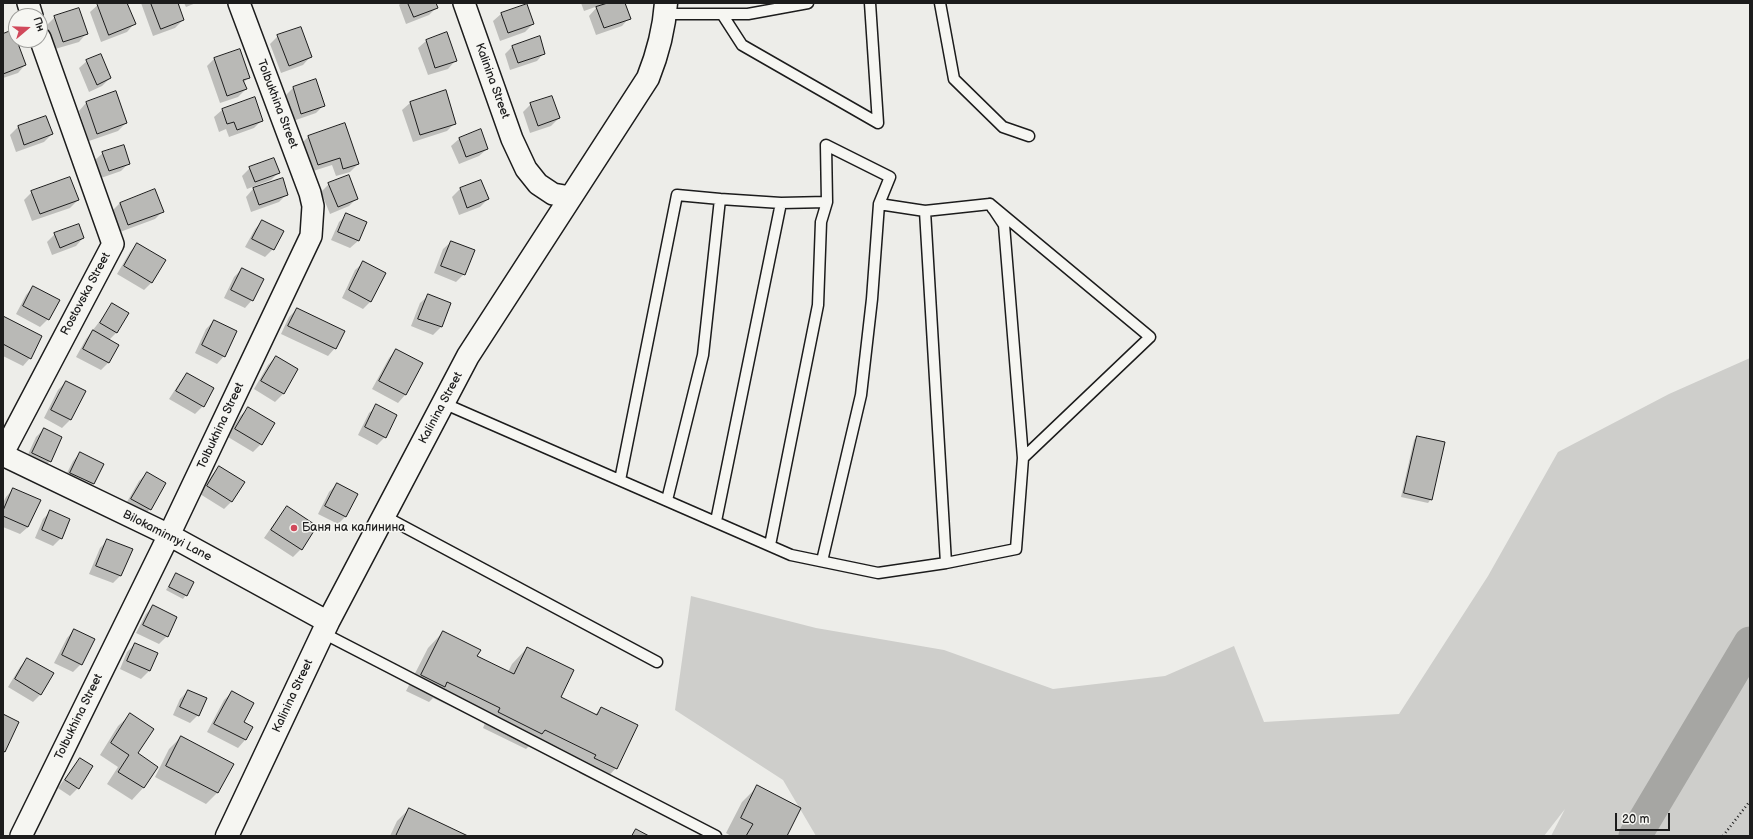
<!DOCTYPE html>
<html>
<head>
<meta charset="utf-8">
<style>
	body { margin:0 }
	#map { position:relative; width:1753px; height:839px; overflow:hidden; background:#edede9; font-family:"Balsamiq Sans",sans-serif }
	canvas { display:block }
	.frame { position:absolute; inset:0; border:4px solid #1c1c1c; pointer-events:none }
	.north { position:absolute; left:8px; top:8px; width:40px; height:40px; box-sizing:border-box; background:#f6f6f2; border:1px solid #9f9f9c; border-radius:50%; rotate:71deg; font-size:11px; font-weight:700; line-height:16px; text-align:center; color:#1c1c1c }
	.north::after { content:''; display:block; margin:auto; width:14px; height:18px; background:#d1495b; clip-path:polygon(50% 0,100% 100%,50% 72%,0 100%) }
	.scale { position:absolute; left:1615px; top:813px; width:55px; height:18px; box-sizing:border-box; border:2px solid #1c1c1c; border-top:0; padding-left:5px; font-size:12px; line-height:14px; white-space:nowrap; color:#1c1c1c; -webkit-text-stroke:3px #f6f6f2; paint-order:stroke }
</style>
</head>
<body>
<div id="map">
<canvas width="1753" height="839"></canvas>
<div class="frame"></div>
<div class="north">Пн</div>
<div class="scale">20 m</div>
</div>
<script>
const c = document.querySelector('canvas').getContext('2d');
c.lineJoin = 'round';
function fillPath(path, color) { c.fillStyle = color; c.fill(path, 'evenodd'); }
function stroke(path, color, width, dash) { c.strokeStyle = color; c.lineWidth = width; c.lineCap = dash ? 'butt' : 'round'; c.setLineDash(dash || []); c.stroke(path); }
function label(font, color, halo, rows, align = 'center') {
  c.font = font + ' "Balsamiq Sans",sans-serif'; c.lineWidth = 3; c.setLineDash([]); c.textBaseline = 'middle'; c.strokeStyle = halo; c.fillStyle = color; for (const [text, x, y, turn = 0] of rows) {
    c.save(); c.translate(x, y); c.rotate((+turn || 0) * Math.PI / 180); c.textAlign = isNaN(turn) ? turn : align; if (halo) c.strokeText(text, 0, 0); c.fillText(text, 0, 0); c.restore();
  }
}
const green = new Path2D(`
	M1750,358V836H1551L1565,809L1544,836H816L783,780L675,710L691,596L816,628L944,650L1053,689L1165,676L1234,646L1264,722L1399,714L1488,576L1558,452L1669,394Z`);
const shadow = new Path2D(`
	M100,3H126L134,24L127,32L101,42L90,12Z
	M141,3H176L183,20L175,28L153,36Z
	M184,3H196L186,7Z
	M401,3H435L437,7L429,15L406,24L399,5Z
	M581,3H624L629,18L622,26L596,35L589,16L598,6L584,11Z
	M526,5L533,24L525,32L500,41L493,21L501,14Z
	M55,17L86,34L79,42L55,49L47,25Z
	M446,34L455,61L448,69L428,75L418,48L426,41Z
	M3,35L25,65L18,73L3,78Z
	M278,36L310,57L303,65L281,73L270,44Z
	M513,46L544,53L537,61L510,70L505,54Z
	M215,58L249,77L243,83L246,89L238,97L220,103L207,66Z
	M87,61L110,78L102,86L89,92L79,68Z
	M315,81L324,105L316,113L293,121L285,96L293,88Z
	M255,98L262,120L254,128L229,137L226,129L219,132L214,117L222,110Z
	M86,103L126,123L118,131L89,141L79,111Z
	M410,103L455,123L447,131L413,142L402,110Z
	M531,104L559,118L551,126L530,133L523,112Z
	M45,117L52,134L44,142L16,152L10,135L18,127Z
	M480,131L487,149L479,156L459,164L451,146L459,139Z
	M308,137L358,164L350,172L336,176L332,165L310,172L301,144Z
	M103,153L129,163L121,171L101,178L95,160Z
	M250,168L279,172L271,180L247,189L242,176Z
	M481,181L488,199L480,207L459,215L452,197L460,189Z
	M329,184L357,198L349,206L330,214L321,192Z
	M253,189L287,194L279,202L251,212L246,197Z
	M155,190L163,211L155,219L120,232L112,211L120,203Z
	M32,192L78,200L70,208L32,221L24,200Z
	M347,215L366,223L358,241L350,248L331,240L339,222Z
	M262,221L273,249L265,257L245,247L255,229Z
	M55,234L83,238L76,246L52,255L47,242Z
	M451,242L464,274L456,282L434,273L443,249Z
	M137,244L151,283L144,290L117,274L130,252Z
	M363,263L371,301L363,309L342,298L355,270Z
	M242,269L252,300L245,308L224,298L234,277Z
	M33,287L48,319L40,327L16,314L26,295Z
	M428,296L450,304L441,327L433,335L411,326L420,303Z
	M113,304L128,314L116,333L109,340L108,363L101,370L76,357L86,339Z
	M297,309L335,348L328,356L281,334L289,317Z
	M3,317L30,358L23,366L3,356Z
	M214,321L224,356L217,364L195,353L206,329Z
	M396,350L422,364L405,395L398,403L372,389L389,358Z
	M276,357L297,369L283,394L275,402L254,389L268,365Z
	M187,374L213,389L203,406L195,414L169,399L180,382Z
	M66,382L85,391L70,420L62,428L44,418L58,390Z
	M377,406L396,416L385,437L377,445L358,435L369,413Z
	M248,409L261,444L253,452L228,437L240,416Z
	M44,429L50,461L42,469L25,461L36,437Z
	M1417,437L1431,499L1428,503L1401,497L1414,440Z
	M80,453L102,464L93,484L85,492L63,481L73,461Z
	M219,467L243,482L231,502L224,509L200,494L212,475Z
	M147,473L150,509L142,517L124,507L139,481Z
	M337,484L346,516L338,524L318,514L329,492Z
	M13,489L28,527L20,534L3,527V503L6,497Z
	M287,507L316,526L301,549L293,557L264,538L280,515Z
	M51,511L61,538L53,546L35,538L43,519Z
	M108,540L120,576L113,583L89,574L100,548Z
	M176,574L186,595L183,599L166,590Z
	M153,606L167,636L159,644L136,633L146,614Z
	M74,630L81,664L73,672L54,663L67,638Z
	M443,632L476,656L508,672L512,664L527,648L560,697L595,715L601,708L616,768L601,784L579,773L581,770L530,745L526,749L483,728L485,723L433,698L429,702L406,691L428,648Z
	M135,644L156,654L149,671L141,679L120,669L127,652Z
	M28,659L41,694L33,702L8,687L20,667Z
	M188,691L198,715L190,723L173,715L180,699Z
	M232,692L242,723L251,728L245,740L238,748L207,732L224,700Z
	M130,715L136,754L157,767L143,788L132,800L107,784L118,767L100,755L118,726Z
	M181,737L218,792L206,804L155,777L169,749Z
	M80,759L78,788L70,796L58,788L73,767Z
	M757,787L786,836H731L726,833L742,802Z
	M409,809L465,836H390L397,821Z`);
const river = new Path2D(`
	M1635,836L1750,643`);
const building = new Path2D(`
	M97,3H127L136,24L109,35Z
	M151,3H178L184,20L161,29Z
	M408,3H436L438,8L414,17Z
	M608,3H625L631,19L604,28L596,7Z
	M527,4L534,24L508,33L501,13Z
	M79,8L88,34L63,42L54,16Z
	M301,27L312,57L289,66L277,35Z
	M13,30L26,65L3,74V34Z
	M447,32L457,61L435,68L426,40Z
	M540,36L545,54L518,63L512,46Z
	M240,49L250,78L243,80L247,89L227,96L214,58Z
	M101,54L111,78L97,85L86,60Z
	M316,79L325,106L301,114L293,87Z
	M446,90L456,124L420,135L410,102Z
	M116,91L127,123L97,134L86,102Z
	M552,96L560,118L538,126L530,103Z
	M255,97L263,121L237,130L234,122L227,124L222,109Z
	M46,116L53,134L24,145L18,126Z
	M345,123L359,164L343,169L340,158L318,165L308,136Z
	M481,129L488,149L466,157L459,138Z
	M124,145L130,164L109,171L102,152Z
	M274,158L280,173L255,182L249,167Z
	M349,175L358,199L338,207L328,183Z
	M70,177L79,200L40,214L31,191Z
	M283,178L288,195L259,205L253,188Z
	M481,180L489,199L467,208L460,188Z
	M155,189L164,212L128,225L120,203Z
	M346,213L367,222L359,241L338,232Z
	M262,220L284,231L274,250L252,239Z
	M79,224L84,238L60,248L54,233Z
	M451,241L475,250L465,275L441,266Z
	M137,243L166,260L152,283L124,266Z
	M363,261L386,273L371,302L349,290Z
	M242,268L264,279L253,301L231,290Z
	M33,286L60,300L49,320L23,306Z
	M428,294L451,303L442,327L418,319Z
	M112,303L129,313L117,333L100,323Z
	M297,308L345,331L336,349L288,326Z
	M3,316L42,336L31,359L3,344Z
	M214,320L237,331L225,357L202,345Z
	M93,330L119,345L109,363L83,349Z
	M396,349L423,363L406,395L379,381Z
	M276,356L298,369L284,394L261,381Z
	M187,373L214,388L204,407L176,391Z
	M66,381L86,391L71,420L51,410Z
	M376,404L397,415L386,438L365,427Z
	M248,407L275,423L262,445L235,429Z
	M44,428L62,437L51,462L32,453Z
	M1417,436L1445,442L1432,500L1404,493Z
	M80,452L104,464L94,484L70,473Z
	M219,466L245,482L232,502L207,486Z
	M147,472L166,483L151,510L131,499Z
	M337,483L358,494L346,517L325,506Z
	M13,488L41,500L28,527L3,516V511Z
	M287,506L317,526L302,550L271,530Z
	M50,510L70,519L62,539L42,530Z
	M107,539L133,549L121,576L96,566Z
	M176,573L194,582L187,596L169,587Z
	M153,605L177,617L168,637L143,625Z
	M74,629L95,639L82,665L62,655Z
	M443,631L481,650L477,656L514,674L527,647L574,670L561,697L597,715L601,707L638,725L617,769L594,758L596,755L545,730L542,734L498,712L500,708L447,682L445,687L421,675Z
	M135,643L158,653L150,671L127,661Z
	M27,658L54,673L41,695L15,679Z
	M188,690L207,698L199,716L180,707Z
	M232,691L254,703L244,722L253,727L246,740L214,724Z
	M130,713L154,729L138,753L158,767L144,788L118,772L129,755L111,743Z
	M3,714L19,722L5,752L3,751Z
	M181,736L234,764L218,793L166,766Z
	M80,758L93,766L79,789L65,780Z
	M757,785L801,808L787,836H746L753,824L741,818Z
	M409,808L468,836H396Z
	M636,829L649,836H632Z`);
const path = new Path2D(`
	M1723,836L1750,801`);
const service = new Path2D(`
	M870,3L878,123
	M940,3L954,79L1003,127L1029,136
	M665,14H748L808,3
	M722,14L742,45L878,123
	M827,202L826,145L890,177L879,204
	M443,403L791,555L878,573L946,563L1016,549L1023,458L1004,225L990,204L1150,337L1023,458
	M620,480L677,195L720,199
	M667,500L703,355L720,199L781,203
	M384,516L657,662
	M716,521L781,203L827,202L821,222L818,305L770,545
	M822,561L861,395L872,299L879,204L925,211
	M946,563L925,211L990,204L993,209
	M323,633L716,836`);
const minor = new Path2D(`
	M28,3L32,16
	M464,3L512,139L526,169L538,184L553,194L570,197
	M3,453L113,244L40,38
	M3,455L169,535L328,622
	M21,836L169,535L311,236L313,206L310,193L239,3`);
const tertiary = new Path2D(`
	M227,836L328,622L468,356L648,78C658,53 664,30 666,3`);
const markers = [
	[294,528,4,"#d1495b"]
];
const streetNames = [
	["Kalinina Street",492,81,70],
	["Tolbukhina Street",277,104,69],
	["Rostovska Street",86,294,-62],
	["Kalinina Street",441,408,-62],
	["Tolbukhina Street",221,426,-65],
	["Bilokaminnyi Lane",167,536,27],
	["Kalinina Street",293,696,-65],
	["Tolbukhina Street",79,717,-64]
];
const poiNames = [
	["Баня на калинина",302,528]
];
fillPath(green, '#cececb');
fillPath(shadow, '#0003');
stroke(river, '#a6a6a3', 33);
fillPath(building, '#b9b9b6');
stroke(building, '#1c1c1c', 1);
stroke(service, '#1c1c1c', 13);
stroke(minor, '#1c1c1c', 24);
stroke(tertiary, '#1c1c1c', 25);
stroke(path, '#1c1c1c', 2.5, [1, 3]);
stroke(service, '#f6f6f2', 10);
stroke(minor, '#f6f6f2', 21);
stroke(tertiary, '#f6f6f2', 22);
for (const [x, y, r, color] of markers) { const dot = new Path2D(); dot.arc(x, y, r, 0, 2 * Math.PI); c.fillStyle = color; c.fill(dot); stroke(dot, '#f6f6f2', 1.5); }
label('12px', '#1c1c1c', '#f6f6f2', streetNames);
label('12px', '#1c1c1c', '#f6f6f2', poiNames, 'left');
</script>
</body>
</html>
